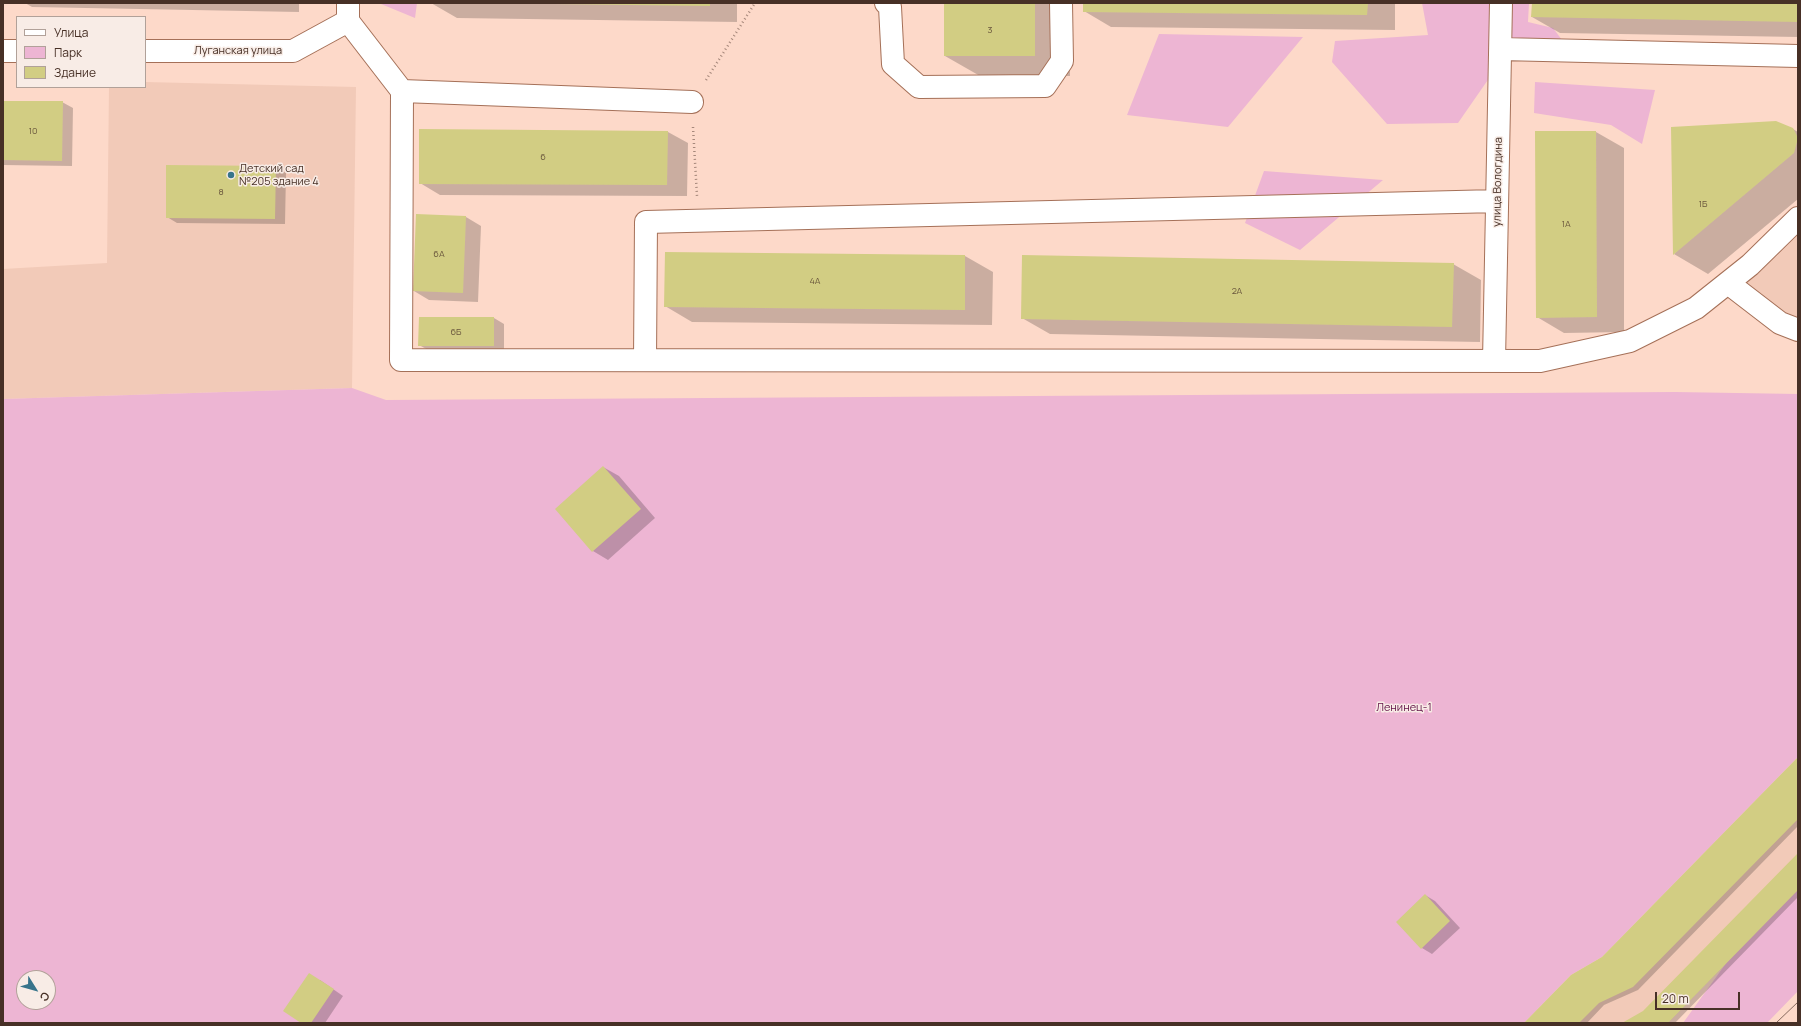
<!DOCTYPE html>
<html>
<head>
<meta charset="utf-8">
<style>
	body { margin:0 }
	#map { position:relative; width:1801px; height:1026px; overflow:hidden; background:#fdd9c9; font-family:Manrope,sans-serif }
	canvas { display:block }
	.frame { position:absolute; inset:0; border:4px solid #473026; pointer-events:none }
	.legend { position:absolute; left:16px; top:16px; width:130px; height:72px; box-sizing:border-box; background:#f8ece6; border:1px solid #b1a199; margin:0; padding:5px 7px; list-style:none; font-size:12px; color:#473026 }
	.legend li { display:flex; align-items:center; gap:8px; height:20px }
	.legend b { width:20px; border:1px solid #b1a199 }
	.north { position:absolute; left:16px; top:970px; width:40px; height:40px; box-sizing:border-box; background:#f8ece6; border:1px solid #b1a199; border-radius:50%; rotate:127deg; font-size:11px; font-weight:700; line-height:16px; text-align:center; color:#473026 }
	.north::after { content:''; display:block; margin:auto; width:14px; height:18px; background:#38748b; clip-path:polygon(50% 0,100% 100%,50% 72%,0 100%) }
	.scale { position:absolute; left:1655px; top:992px; width:85px; height:18px; box-sizing:border-box; border:2px solid #473026; border-top:0; padding-left:5px; font-size:12px; line-height:14px; white-space:nowrap; color:#473026; -webkit-text-stroke:3px #f8ece6; paint-order:stroke }
</style>
</head>
<body>
<div id="map">
<canvas width="1801" height="1026"></canvas>
<div class="frame"></div>
<ul class="legend">
<li><b style="height:5px;background:#fff"></b>Улица</li>
<li><b style="height:11px;background:#edb5d3"></b>Парк</li>
<li><b style="height:11px;background:#d2cd83"></b>Здание</li>
</ul>
<div class="north">С</div>
<div class="scale">20 m</div>
</div>
<script>
const c = document.querySelector('canvas').getContext('2d');
c.lineJoin = 'round';
function fillPath(path, color) { c.fillStyle = color; c.fill(path, 'evenodd'); }
function stroke(path, color, width, dash) { c.strokeStyle = color; c.lineWidth = width; c.lineCap = dash ? 'butt' : 'round'; c.setLineDash(dash || []); c.stroke(path); }
function label(font, color, halo, rows, align = 'center') {
  c.font = font + ' Manrope,sans-serif'; c.lineWidth = 3; c.setLineDash([]); c.textBaseline = 'middle'; c.strokeStyle = halo; c.fillStyle = color; for (const [text, x, y, turn = 0] of rows) {
    c.save(); c.translate(x, y); c.rotate((+turn || 0) * Math.PI / 180); c.textAlign = isNaN(turn) ? turn : align; if (halo) c.strokeText(text, 0, 0); c.fillText(text, 0, 0); c.restore();
  }
}
const built = new Path2D(`
	M145,82L356,87L352,388L3,399V269L107,263L109,87H145Z
	M1798,218V330L1728,283Z
	M1798,757V890L1668,1023H1524L1571,975L1602,957Z`);
const green = new Path2D(`
	M381,3H417L415,18L381,4Z
	M1422,3H1495L1492,74L1458,123L1387,124L1332,62L1335,41L1428,35Z
	M1510,3H1529L1528,22L1553,28L1565,44L1509,43Z
	M1159,34L1303,37L1228,127L1127,115Z
	M1535,82L1655,90L1642,144L1611,125L1534,113Z
	M1264,171L1383,180L1300,250L1245,223Z
	M352,388L386,400L1675,392L1798,394V757L1602,957L1571,975L1524,1023H3V399ZM24,978H48V1002H24Z
	M1798,875V991L1767,1023H1683L1773,898Z`);
const shadow = new Path2D(`
	M25,3H299V12L32,7Z
	M431,3H737V22L457,18Z
	M945,3H1048L1070,16V76H980L945,56Z
	M1084,3H1395V30L1111,27L1084,11Z
	M1533,3H1798V37L1560,33L1532,17Z
	M3,102H62L73,108L72,166L3,165Z
	M1793,129L1798,132V199L1708,274L1674,254Z
	M668,132L688,143L687,196L440,195L420,183Z
	M1536,132H1596L1624,148V332L1564,333L1537,317Z
	M275,167L286,173L285,224L177,223L167,217Z
	M466,217L481,226L478,302L429,300L414,291Z
	M666,253L965,256L993,272L992,325L692,322L665,306Z
	M1453,264L1481,280L1480,342L1050,334L1022,318Z
	M494,318L504,324V352L430,351L419,345Z
	M603,467L619,476L655,518L608,560L593,551Z
	M1798,758V826L1638,990L1604,1005L1587,1023H1525L1603,958Z
	M1798,855V897L1675,1023H1624L1644,1012Z
	M1425,895L1435,901L1460,928L1432,954L1422,948Z
	M320,980L343,996L325,1023H302Z`);
const building = new Path2D(`
	M555,3H710V6L555,4Z
	M944,3H1035V56H944Z
	M1083,3H1368L1367,15L1083,12Z
	M1532,3H1798V22L1531,17Z
	M3,101H63L62,161L3,160Z
	M1776,121L1793,128L1798,138L1794,153L1673,255L1671,127Z
	M419,129L668,131L667,185L419,184Z
	M1535,131H1596L1597,317L1536,318Z
	M166,165L276,166L275,219L166,218Z
	M416,214L466,216L463,293L413,291Z
	M665,252L965,255V310L664,307Z
	M1022,255L1454,263L1452,327L1021,319Z
	M419,317H494V346H418Z
	M603,466L641,509L592,552L555,509Z
	M1798,757V819L1633,987L1599,1003L1579,1023H1524L1571,975L1602,957Z
	M1798,853V890L1668,1023H1622L1643,1011Z
	M1425,894L1450,921L1421,949L1396,922Z
	M309,973L334,989L311,1023H301L283,1011Z`);
const path = new Path2D(`
	M706,80L755,3
	M693,127L697,196`);
const minor = new Path2D(`
	M886,3L890,7L893,64L919,87L1045,86L1062,61L1061,3
	M348,21L402,91L401,360L1540,361L1630,341L1696,308L1750,265L1798,218
	M348,21V3
	M1501,49L1798,56
	M3,51H17
	M145,51H293L348,21
	M402,91L692,102
	M1728,283L1780,323L1798,330
	M645,360L646,222L1497,201
	M1494,361L1501,3`);
const tram = new Path2D(`
	M1776,1023L1798,1002`);
const markers = [
	[231,175,4,"#38748b"]
];
const numberNames = [
	["3",990,30],
	["10",33,131],
	["6",543,157],
	["8",221,192],
	["1Б",1703,204],
	["1А",1566,224],
	["6А",439,254],
	["4А",815,281],
	["2А",1237,291],
	["6Б",456,332]
];
const streetNames = [
	["Луганская улица",238,51],
	["улица Вологдина",1498,182,-89]
];
const poiNames = [
	["Детский сад",239,169],
	["№205 здание 4",239,182]
];
const parkNames = [
	["Ленинец-1",1404,708]
];
fillPath(built, '#f2cab8');
fillPath(green, '#edb5d3');
fillPath(shadow, '#0003');
fillPath(building, '#d2cd83');
stroke(minor, '#a57058', 24);
stroke(path, '#a6887b', 2.5, [1, 3]);
stroke(minor, '#fff', 22);
stroke(tram, '#85695d', 1);
for (const [x, y, r, color] of markers) { const dot = new Path2D(); dot.arc(x, y, r, 0, 2 * Math.PI); c.fillStyle = color; c.fill(dot); stroke(dot, '#f8ece6', 1.5); }
label('9px', '#6a573d', null, numberNames);
label('11px', '#473026', '#f8ece6', streetNames);
label('11px', '#473026', '#f8ece6', poiNames, 'left');
label('11px', '#601045', '#f8ece6', parkNames);
</script>
</body>
</html>
